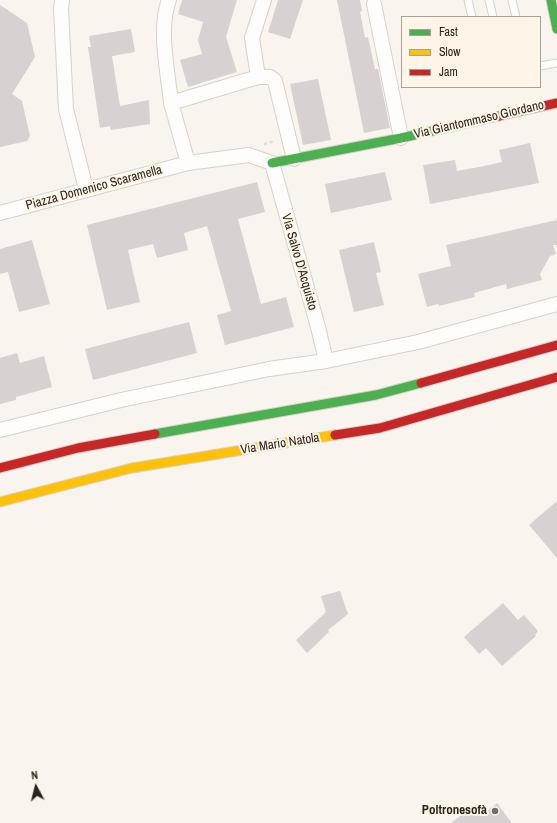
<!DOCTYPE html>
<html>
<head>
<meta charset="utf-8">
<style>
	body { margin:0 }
	#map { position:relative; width:557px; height:823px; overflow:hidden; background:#f9f4ed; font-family:"Archivo Narrow",sans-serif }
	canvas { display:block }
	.legend { position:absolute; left:401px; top:16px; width:140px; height:72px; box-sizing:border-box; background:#fef5e8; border:1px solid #a9a196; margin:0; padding:5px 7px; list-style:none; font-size:12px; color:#29241c }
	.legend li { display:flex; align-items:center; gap:8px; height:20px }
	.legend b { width:20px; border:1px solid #a9a196 }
	.north { position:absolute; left:16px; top:767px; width:40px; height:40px; -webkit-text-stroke:3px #fef5e8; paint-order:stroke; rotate:353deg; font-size:11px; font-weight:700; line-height:16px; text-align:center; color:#29241c }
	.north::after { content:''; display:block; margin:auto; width:14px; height:18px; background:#29241c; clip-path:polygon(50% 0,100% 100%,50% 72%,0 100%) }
</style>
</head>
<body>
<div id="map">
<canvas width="557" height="823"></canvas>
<ul class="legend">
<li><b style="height:5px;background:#4caf50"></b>Fast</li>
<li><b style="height:5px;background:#ffc107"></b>Slow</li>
<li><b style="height:5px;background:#c62828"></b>Jam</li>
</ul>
<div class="north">N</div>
</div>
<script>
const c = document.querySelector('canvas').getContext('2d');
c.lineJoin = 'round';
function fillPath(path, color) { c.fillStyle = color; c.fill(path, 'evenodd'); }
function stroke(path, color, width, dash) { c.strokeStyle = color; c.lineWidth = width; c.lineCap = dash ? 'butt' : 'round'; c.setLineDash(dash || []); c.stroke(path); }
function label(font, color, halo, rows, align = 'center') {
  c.font = font + ' "Archivo Narrow",sans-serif'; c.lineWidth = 4; c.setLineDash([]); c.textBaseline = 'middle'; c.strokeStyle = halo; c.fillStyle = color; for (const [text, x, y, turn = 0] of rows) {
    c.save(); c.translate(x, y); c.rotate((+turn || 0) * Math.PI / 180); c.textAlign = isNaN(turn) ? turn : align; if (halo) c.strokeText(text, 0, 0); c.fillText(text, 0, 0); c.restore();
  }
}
const building = new Path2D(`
	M182,0H237L226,37L237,72L188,87L180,60L202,54L198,40L203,22L178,14Z
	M278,0H303L290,39L268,32Z
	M337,0H360L362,11L360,12L365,38L368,37L375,69H378L390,128L364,133Z
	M0,5L27,23L35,57L12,94L22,101L30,136L27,141L0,147Z
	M131,29L135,52L112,56L120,106L149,100L150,124L111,130L110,126L100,128L88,47H91L89,36Z
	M318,79L331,140L303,145L290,84Z
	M530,143L539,183L430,204L423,165L455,160L457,171L484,166L502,162L499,150Z
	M385,172L392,200L331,213L325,184Z
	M257,182L265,212L238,219L261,304L286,297L294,327L225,345L217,315L231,311L207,226L184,233L188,250L157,258L153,244L128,250L140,302L107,310L87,225Z
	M557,220V245H553L556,254L550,256L540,274L542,280L507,289L506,284L474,293L475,297L439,306L438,304L427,307L418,274L451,266L446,245Z
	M32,240L50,304L19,312L8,272L0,274V249Z
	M374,242L381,272L376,273L384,305L354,312L339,250Z
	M189,322L197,353L93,380L85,349Z
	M17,353L20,363L44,356L52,387L16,397V400L0,404V358Z
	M557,501V558L529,525Z
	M340,591L348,614L328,630L329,632L307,653L296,640L326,612L321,596Z
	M503,603L518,620L524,615L538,631L535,635L536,636L502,666L486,648L479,654L464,637Z
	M497,803L512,823H451L473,806L481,816Z`);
const path = new Path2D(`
	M264,144L275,141`);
const lane = new Path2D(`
	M468,0L472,17
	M489,0L493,17
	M512,0L516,17
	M540,66L557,63`);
const street = new Path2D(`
	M62,0L61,9L66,109L86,189
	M169,0C158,29 168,72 171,103
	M374,4L401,138
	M258,77L252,38L264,0
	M188,163L171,103L258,77H270L275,81L294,159
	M0,213L188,163L249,155L272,163L318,327L326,361
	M0,430L121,400L269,369L326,361L418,342L557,304`);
const fast = new Path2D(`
	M551,0L557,29
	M272,163L401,138L499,116
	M155,434L376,395L421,383`);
const slow = new Path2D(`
	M0,502L132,468L335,435`);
const jam = new Path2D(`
	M499,116L557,103
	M421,383L557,345
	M335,435L380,428L557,377
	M0,468L78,448L155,434`);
const markers = [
	[495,811,4,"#726d65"]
];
const streetNames = [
	["Via Giantommaso Giordano",479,120,-13],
	["Piazza Domenico Scaramella",94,188,-15],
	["Via Salvo D'Acquisto",299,262,74],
	["Via Mario Natola",280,444,-9]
];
const poiNames = [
	["Poltronesofà",487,811]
];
fillPath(building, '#d7d1d2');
stroke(lane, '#d7d1cb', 9);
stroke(street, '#d7d1cb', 16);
stroke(fast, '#d7d1cb', 11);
stroke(slow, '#d7d1cb', 11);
stroke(jam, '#d7d1cb', 11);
stroke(path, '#dfddda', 2.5, [3, 3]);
stroke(lane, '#fefdfc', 7);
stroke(street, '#fefdfc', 14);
stroke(fast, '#4caf50', 9);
stroke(slow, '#ffc107', 9);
stroke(jam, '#c62828', 9);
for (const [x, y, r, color] of markers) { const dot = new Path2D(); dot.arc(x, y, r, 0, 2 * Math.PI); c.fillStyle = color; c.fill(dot); stroke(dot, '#fef5e8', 1.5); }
label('13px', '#29241c', '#fef5e8', streetNames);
label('bold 13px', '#29241c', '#fef5e8', poiNames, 'right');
</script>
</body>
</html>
